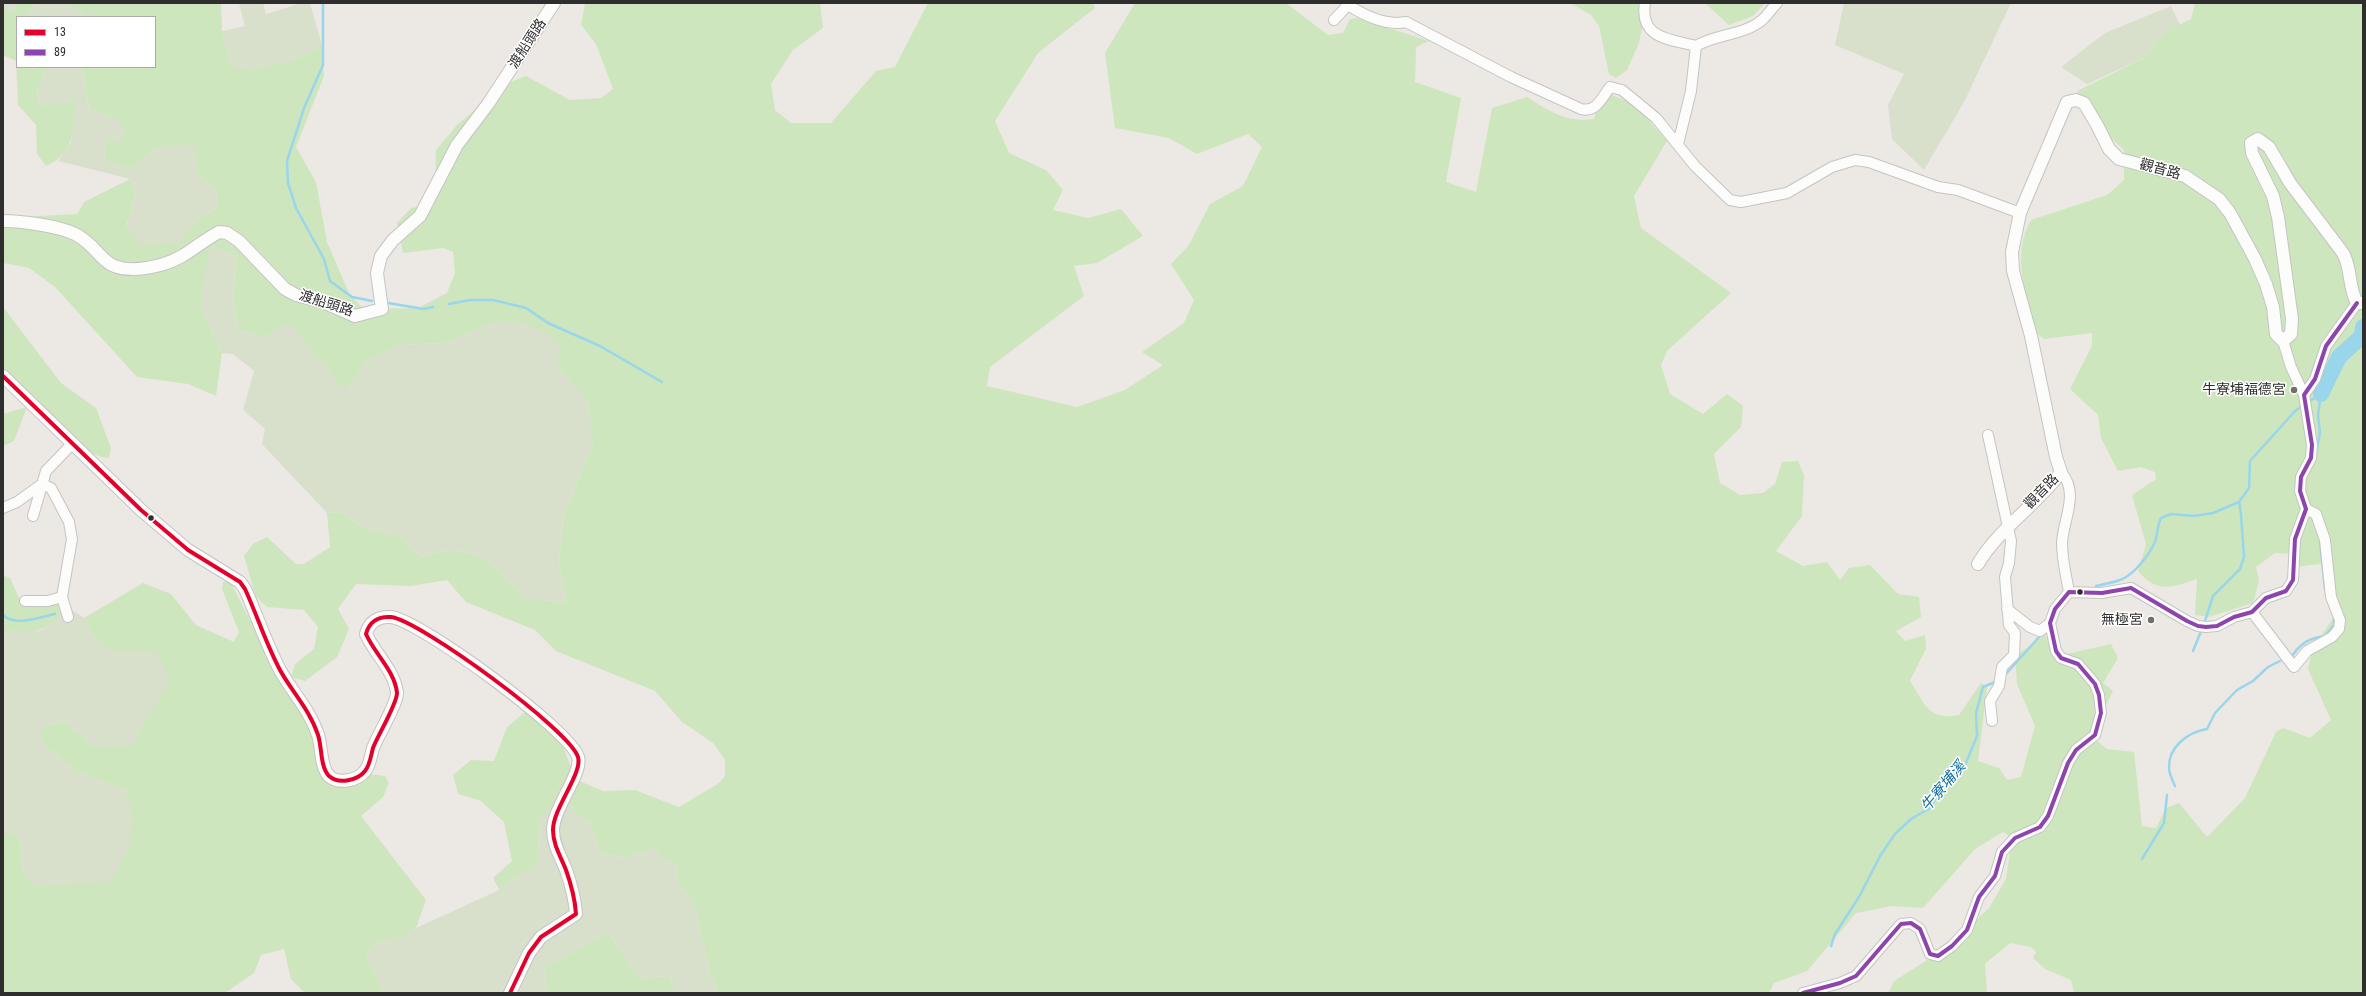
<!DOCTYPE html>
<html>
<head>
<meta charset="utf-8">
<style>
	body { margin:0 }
	#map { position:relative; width:2366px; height:996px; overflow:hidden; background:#ece8e4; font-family:"Roboto Condensed",sans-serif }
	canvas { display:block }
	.frame { position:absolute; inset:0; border:4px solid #2e2e2e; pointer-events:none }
	.legend { position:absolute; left:16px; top:16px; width:140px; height:52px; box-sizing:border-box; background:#fff; border:1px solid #ababab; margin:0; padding:5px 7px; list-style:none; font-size:12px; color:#2e2e2e }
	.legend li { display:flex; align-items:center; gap:8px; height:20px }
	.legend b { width:20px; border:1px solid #ababab }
</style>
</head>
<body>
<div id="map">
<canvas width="2366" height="996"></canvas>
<div class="frame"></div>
<ul class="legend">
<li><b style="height:5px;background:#e4002b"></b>13</li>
<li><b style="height:5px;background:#8e44ad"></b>89</li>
</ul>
</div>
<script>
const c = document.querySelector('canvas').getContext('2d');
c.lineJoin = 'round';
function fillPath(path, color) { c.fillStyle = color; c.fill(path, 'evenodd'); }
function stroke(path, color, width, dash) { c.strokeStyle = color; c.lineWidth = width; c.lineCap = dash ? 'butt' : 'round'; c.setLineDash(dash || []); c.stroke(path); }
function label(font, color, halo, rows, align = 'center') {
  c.font = font + ' "Roboto Condensed","Noto Sans TC",sans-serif'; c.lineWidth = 3; c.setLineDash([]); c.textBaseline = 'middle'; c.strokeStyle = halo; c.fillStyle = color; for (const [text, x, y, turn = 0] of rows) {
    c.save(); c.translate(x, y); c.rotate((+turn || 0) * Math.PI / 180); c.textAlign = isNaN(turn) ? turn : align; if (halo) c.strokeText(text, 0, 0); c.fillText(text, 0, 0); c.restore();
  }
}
const green = new Path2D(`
	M18,3H34L27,17H17V67H47L37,91L39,105L70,100L77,105C73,131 74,154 46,166L37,154L36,125L18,105L16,61L3,55V6L11,14Z
	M71,3H221L222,31L232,66L294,60L322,45L324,76L296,147L316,182L327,242L349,293L363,309L418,308L447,293L455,273L453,252L443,248L403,253L397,223L411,208L423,206L435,190L436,150L457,125L506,84L526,76L570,100L601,98L613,89L596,44L581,25L585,3H820L823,28L793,50L771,84L775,110L791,123H831L876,71L895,67L928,3H1093L1095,8L1038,53L995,121L1009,153L1046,170L1063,190L1053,210L1088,218L1121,209L1143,236L1097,263L1074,266L1084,296L990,367L987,386L1077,407L1125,390L1163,365L1142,352L1184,323L1194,300L1171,264L1189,245L1210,204L1243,186L1262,147L1248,134L1197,154L1169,138L1115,128L1105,53L1135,3H1286L1328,35L1343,33L1350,19L1358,18L1429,41L1416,47L1415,82L1461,98L1446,182L1476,192L1492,108L1527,97C1549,111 1567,123 1594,119L1602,91L1634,104L1667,141L1634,196L1641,228L1731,293L1667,351L1661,365L1670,394L1703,414L1727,394L1743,406L1741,427L1714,454L1720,483L1740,495L1763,493L1775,484L1782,462L1798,461L1804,475L1802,516L1776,551L1803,566L1827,562L1840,580L1849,568L1870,565L1898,594L1919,597L1921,617L1896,631L1905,641L1925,635L1926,649L1910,681C1925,704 1928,721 1959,715L1981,683L1987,687L1978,761L1999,768L2007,780L2021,777L2035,726L2017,684L2015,656L2045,635L2055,654L2062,655L2111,644L2118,658L2103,683L2113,691L2091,736L2107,749L2134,752L2142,826L2156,828L2166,808L2179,803L2207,837L2245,798L2276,732L2283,728L2310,738L2331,720L2308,669L2313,648L2335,615L2328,563L2295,567L2291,554L2275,553L2256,567L2259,581L2253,603L2209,617L2195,615L2197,579C2173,587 2157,594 2138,571L2146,544L2132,495L2156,479L2155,472L2141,467L2118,471L2101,438L2098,415L2070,389L2092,346V333L2044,339L2034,331C2026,295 2011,254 2031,220L2107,195L2124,180V150L2082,112L2077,91L2144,58L2163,33L2191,19L2195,3H2363V993H2074L2071,980L2045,969L2033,958L2036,952L2031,947L2010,943L1985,964L1987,993H1888L1894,981L1948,947L1989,908L2006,879L2012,838L2003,832L1975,849L1923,908L1892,906L1856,913L1807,971L1774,983L1769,993H718L710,974L693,900L677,885L676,864L662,859L655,848L627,858L600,853L588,820H540L537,864L499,890L493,878L512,861L504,822L481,801L458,794L453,775L471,760L494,761L507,727L525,712L562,743L575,779L603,791L635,790L679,807L719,783L725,776V760L713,743L682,722L655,691L556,651L535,630L466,602L447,580L411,586L356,584L338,609L349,629L337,657L305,681L291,677L295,664L314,649L318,627L304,610L267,607L256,597L244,556L253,544L267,537L296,564H304L330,547L327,513L342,512L361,527L400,536L421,557C430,555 440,551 449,551C483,549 503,574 523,597L566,603L559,562L563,518L593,443L587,400L557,367L494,323L445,343L401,345L366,362L349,388H342L291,326H281L265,338L238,330L233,300L236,257L200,306L222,353L216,396L188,384L137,377L55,287L29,268L3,263V218L77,214L84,202L130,179L136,192L126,227L178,243L196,220L216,208L217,193L198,173L159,147L130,169L104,160L106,140L116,118L89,109L82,67H155V17H86Z
	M1570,3H1647L1639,43L1627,70L1616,78L1609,74L1599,26L1591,15Z
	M1705,3H1765L1753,16L1729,25Z
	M3,307L61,383L96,408L111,448L109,458C80,458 25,397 3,376Z
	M27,407L14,441L3,446V414Z
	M3,575L10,578L19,598L58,595L68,607L55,624L27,634L3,630Z
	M230,581L287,692L312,719L329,779L368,774L385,776L389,783L383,797L361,816L426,900L416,928L403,937L375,943L366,954L384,993H305L291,979L284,949L261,955L254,973L225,993H3V832L20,835L23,874L127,791L74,771L42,742V727L65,720L94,747L155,651H112L93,637L84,618L143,583L171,594L196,625L234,642L239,632L222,589L223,582Z
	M608,933L640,978L669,976L676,993H549L545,987L546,966Z`);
const cemetery = new Path2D(`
	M3,3H18L11,14L3,6Z
	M34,3H71L86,17H27Z
	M245,3H263L266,14L302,3H310L322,45L294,60L252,70L232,66L222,31L245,26L239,4Z
	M1844,3H2011L1964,102L1924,170L1892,139L1888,105L1904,74L1835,45Z
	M2171,6L2180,25L2163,33L2144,58L2087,84L2061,67L2105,33Z
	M47,67H82L89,109L116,118L126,128L121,142L106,140L104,160L130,169L159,147L194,145L198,173L217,193L216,208L196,220L178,243L140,244L126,228L136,192L130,179L58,161L71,142L76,105L70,100L39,105L37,91Z
	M210,244L236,257L233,300L238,330L265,338L281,326L291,325L342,388H349L366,362L401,345L445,343L494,323L517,321L545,332L561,345L557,367L587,400L593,443L563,518L559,562L566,603L523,597C503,574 483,549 449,551C440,551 430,555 421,557L400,536L361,527L342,512L327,513L262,444L265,429L243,410L254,371L233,354L222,353L200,306Z
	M68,607L84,618L93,637L112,651H155L169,679L133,746L94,747L65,720L42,727V742L74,771L127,791L132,819L129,846L112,881L33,886L23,874L20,836L3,832V630C34,635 48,633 68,607Z
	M562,803L588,820L600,853L627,858L655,848L662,859L676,864L677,885L693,900L710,974L718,993H676L669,976L640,978L608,933L546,966L545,987L549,993H384L366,954L375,943L403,937L416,928L499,890L537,864L540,820L554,804Z`);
const stream = new Path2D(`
	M323,3V65L304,108L287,161L288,183L296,208L324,259L330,281L352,297L372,301
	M388,303L424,309L433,307
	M449,304L470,300H493L526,308L548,323L600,346L662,382
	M2308,402L2321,394
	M2316,454L2320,433L2318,415L2321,394
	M2320,540L2325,589
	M2096,586C2103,584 2112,583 2120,580C2134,575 2149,555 2155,542C2158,534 2157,526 2161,518L2171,514L2194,516L2213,513L2239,502L2249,488L2250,461L2295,411L2302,406
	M3,615C15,627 41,617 55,614
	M2204,624L2213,596L2240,569L2244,557L2241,514L2239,502
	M2193,651L2202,629
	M2292,656C2301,643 2309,638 2325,636L2334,625V616
	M2005,675L2040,636
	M2175,786C2173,781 2169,774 2169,768C2168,747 2188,732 2207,729L2215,713L2237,690L2253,681L2268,667L2280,661
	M2142,859L2164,823L2167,795
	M1831,946L1835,934L1859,897L1880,856L1895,834L1911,819L1930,808L1940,790L1966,763L1977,736L1976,713L1983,687L1995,682`);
const river = new Path2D(`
	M2321,394L2339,357L2362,336L2363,327`);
const minor = new Path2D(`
	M1348,3V5C1365,16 1386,26 1406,22L1511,77L1581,109C1596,113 1602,98 1610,87L1622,90L1656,118L1695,166L1730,200L1741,202L1787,193L1832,167L1855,160L1869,162L1938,187L1958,190L2020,213
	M1645,3C1639,39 1670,39 1696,46
	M1334,20L1348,5
	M1678,144L1691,91L1696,46C1716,34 1745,35 1762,20C1768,15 1772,8 1777,3
	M2283,341L2291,367L2304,395
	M1988,435L2011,541L2009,563L2005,577L2009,625L2015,633L2014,655L2002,667L1999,686L1990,701L1992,721
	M2061,472C2080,493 2063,520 2062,543C2062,560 2066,575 2069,592
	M3,508L17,502L42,484L51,488L69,522L72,539L62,597L68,617
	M33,516L46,471L73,443
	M25,601H48L62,597
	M2007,609L2030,627L2040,631L2050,623
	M2252,612L2294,667L2307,651L2332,637L2339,629L2340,620L2331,597L2325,540L2316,514L2306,509
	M1803,993L1840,983L1856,976L1901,924L1911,923L1920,929L1930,954L1938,956L1952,946L1967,930L1979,897L1995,876L2002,852L2015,838L2040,827L2048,816L2068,763L2076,750L2095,735L2101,713L2099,695L2095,684L2078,664L2061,658L2056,651L2050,623L2055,609L2069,592L2102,593L2131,588L2187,621L2198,626L2206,627L2217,626L2234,617L2252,612L2266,598L2286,591L2293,580L2295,539L2306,509L2300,491L2301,477L2311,458L2312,445L2304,395L2315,379L2326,346L2357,303`);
const tertiary = new Path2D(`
	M3,221C22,221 58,226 75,234C88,240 95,251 105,260C119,274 146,269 164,264C185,258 200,242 219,232L227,233L239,241L285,289L296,295L323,302L355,316L382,309L377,273L381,256L393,240L420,216L457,145L488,104L554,3
	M3,376L141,510L188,550L240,582L245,589C257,615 266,644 280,670C292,692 310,710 318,735C322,746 320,767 329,776C339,785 358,780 365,771C370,765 371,755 373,748C378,735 397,704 397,693C395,671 374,653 366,634C369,622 378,616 391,617C419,620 570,730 578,757C583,773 553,808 553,830C553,845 561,857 566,870C571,884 575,899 576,914L541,937L529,953L510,993
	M1978,564C1999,528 2037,505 2061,472L2056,457L2031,336L2013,271L2012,252L2020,213L2067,102L2076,100L2084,103L2097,125L2109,149L2119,159L2185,176L2219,199L2230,213L2255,259L2266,284L2273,307L2276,334L2283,341L2291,334L2292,319L2278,217L2273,196L2252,153L2251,143L2258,139L2269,147L2290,183L2343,253C2352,269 2348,287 2357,303H2363`);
const bus1 = new Path2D(`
	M3,376L141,510L188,550L240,582L245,589C257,615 266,644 280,670C292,692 310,710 318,735C322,746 320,767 329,776C339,785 358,780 365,771C370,765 371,755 373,748C378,735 397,704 397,693C395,671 374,653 366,634C369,622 378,616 391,617C419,620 570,730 578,757C583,773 553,808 553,830C553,845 561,857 566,870C571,884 575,899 576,914L541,937L529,953L510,993`);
const bus2 = new Path2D(`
	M1803,993L1840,983L1856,976L1901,924L1911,923L1920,929L1930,954L1938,956L1952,946L1967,930L1979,897L1995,876L2002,852L2015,838L2040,827L2048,816L2068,763L2076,750L2095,735L2101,713L2099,695L2095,684L2078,664L2061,658L2056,651L2050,623L2055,609L2069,592L2102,593L2131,588L2187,621L2198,626L2206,627L2217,626L2234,617L2252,612L2266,598L2286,591L2293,580L2295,539L2306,509L2300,491L2301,477L2311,458L2312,445L2304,395L2315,379L2326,346L2357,303`);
const markers = [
	[2294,390,4,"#706f6e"],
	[151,518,3.5,"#2e2e2e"],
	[2080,592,3.5,"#2e2e2e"],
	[2151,620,4,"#706f6e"]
];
const streetNames = [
	["渡船頭路",528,44,-57],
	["觀音路",2160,170,15],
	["渡船頭路",326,304,18],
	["觀音路",2042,492,-46]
];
const poiNames = [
	["牛寮埔福德宮",2286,390],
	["無極宮",2143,620]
];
const waterNames = [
	["牛寮埔溪",1944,787,-50]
];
fillPath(green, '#cee6be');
fillPath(cemetery, '#d8e0cc');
stroke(stream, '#99d6ec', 2.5);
stroke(river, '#99d6ec', 16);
stroke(minor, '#c5c4c5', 12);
stroke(tertiary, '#c5c4c5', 14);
stroke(minor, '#fcfcfb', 10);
stroke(tertiary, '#fcfcfb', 12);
stroke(bus1, '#e4002b', 4);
stroke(bus2, '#8e44ad', 4);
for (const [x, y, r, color] of markers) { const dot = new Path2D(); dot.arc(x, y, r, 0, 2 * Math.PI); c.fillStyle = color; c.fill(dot); stroke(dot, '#fff', 1.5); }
label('14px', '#2e2e2e', '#fff', streetNames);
label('14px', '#2e2e2e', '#fff', poiNames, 'right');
label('italic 15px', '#0d6fa3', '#fff', waterNames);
</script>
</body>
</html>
